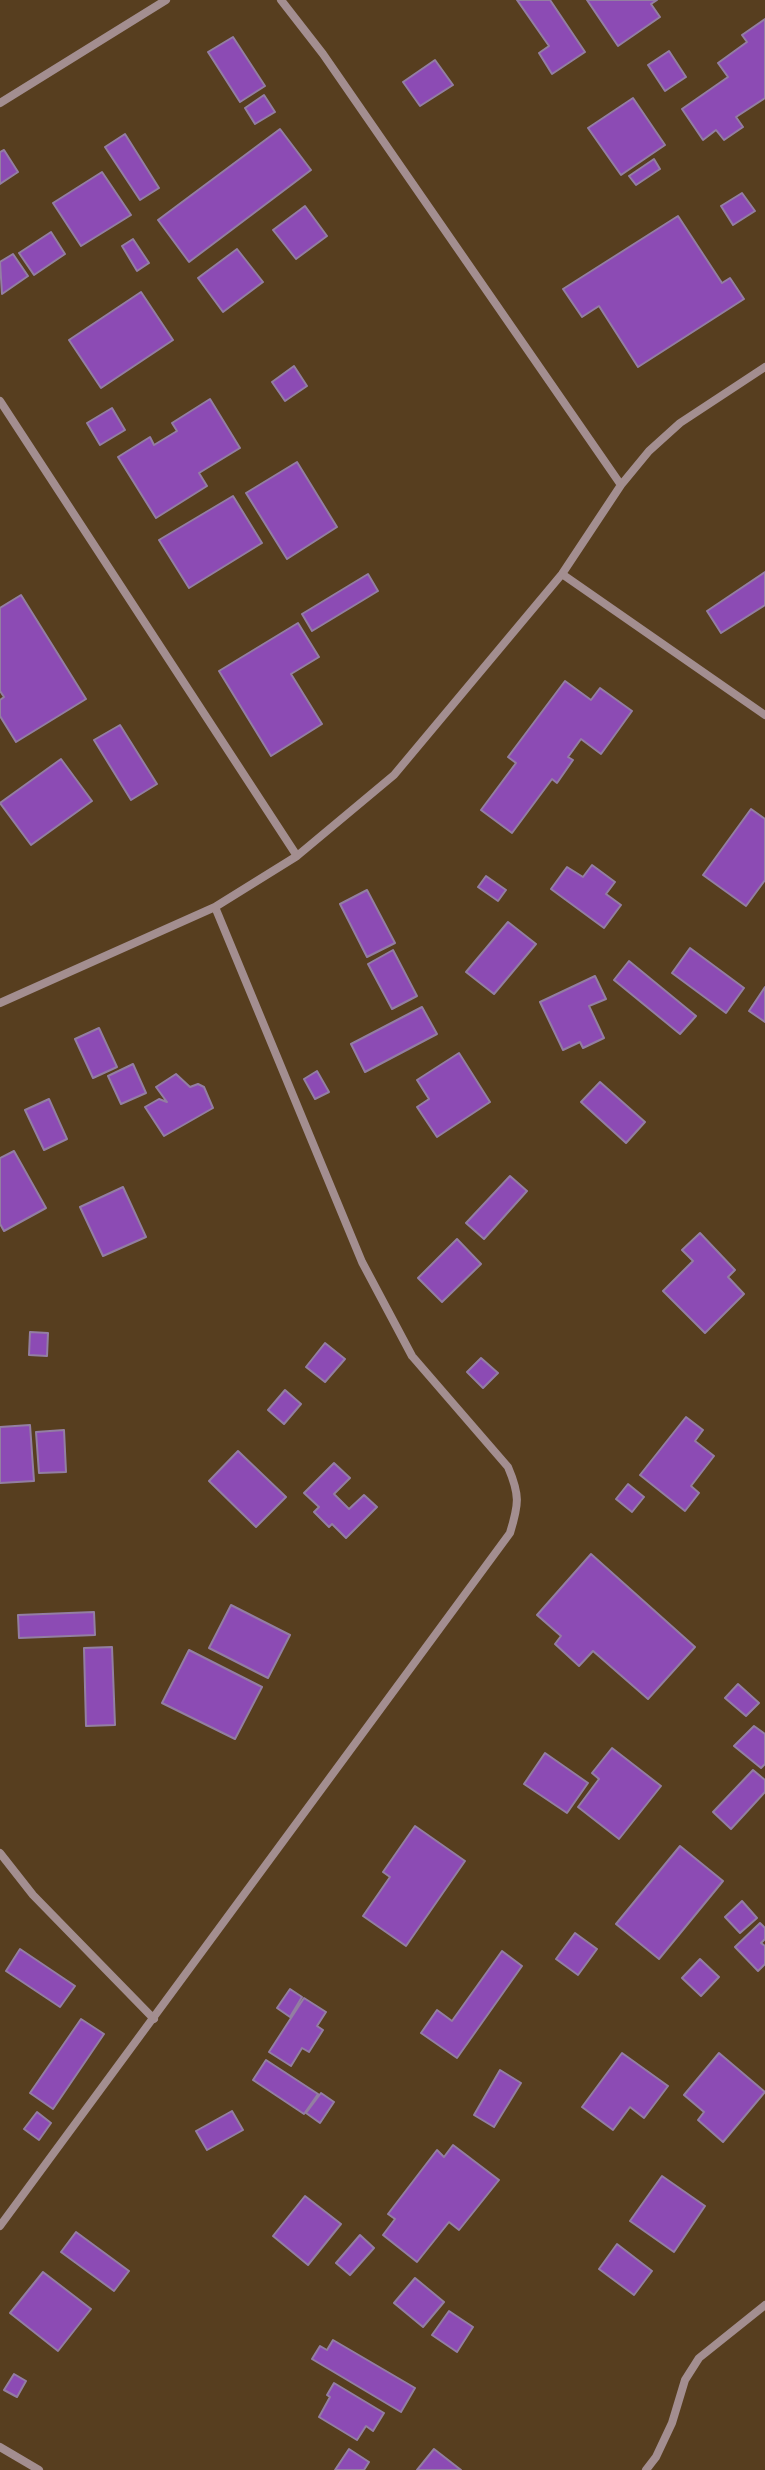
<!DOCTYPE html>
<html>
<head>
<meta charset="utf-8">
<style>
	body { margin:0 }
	canvas { display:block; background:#573e1f }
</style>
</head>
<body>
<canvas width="765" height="2470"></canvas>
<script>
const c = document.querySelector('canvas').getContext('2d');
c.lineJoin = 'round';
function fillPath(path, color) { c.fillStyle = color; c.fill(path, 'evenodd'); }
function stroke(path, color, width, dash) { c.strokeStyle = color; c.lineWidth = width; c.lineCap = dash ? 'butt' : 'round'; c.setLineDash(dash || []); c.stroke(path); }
const building = new Path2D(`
	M517,0H550L585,52L552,74L539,53L549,46Z
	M587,0H657L651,4L660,17L618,46Z
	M765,19V98L736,117L743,127L724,140L716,130L703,140L682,109L728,77L718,63L747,42L742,35Z
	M233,37L265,86L240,102L208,52Z
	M669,51L686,77L665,91L648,65Z
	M435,60L453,85L420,106L403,82Z
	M264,95L275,112L255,124L245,108Z
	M633,98L665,145L621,175L588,128Z
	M280,129L311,170L189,262L158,220Z
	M125,134L159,188L140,200L105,147Z
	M4,150L18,172L0,184V152Z
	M654,159L660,169L636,185L629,176Z
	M102,172L131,215L81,246L53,203Z
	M742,193L755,211L733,225L721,206Z
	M305,206L327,236L296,259L273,230Z
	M678,216L722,283L730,278L744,299L638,367L599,306L582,317L563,289Z
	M51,232L65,254L34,275L19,253Z
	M133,239L149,263L137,271L122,246Z
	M237,249L263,282L223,312L198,278Z
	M13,254L28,276L2,294L0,262Z
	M141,292L173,340L101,388L69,340Z
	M294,366L307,386L285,401L272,382Z
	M210,399L240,448L199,473L207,486L156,518L118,457L150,437L154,445L177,431L172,423Z
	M112,408L125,430L100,445L87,423Z
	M297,462L337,527L287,559L246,493Z
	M233,496L262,543L189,588L159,540Z
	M765,572V605L721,633L707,611Z
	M368,574L378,591L312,631L302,614Z
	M21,595L86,699L16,742L0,716V700L4,697L0,691V608Z
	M298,623L319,657L291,674L322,724L271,756L219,671Z
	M565,681L591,700L600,688L632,711L601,754L581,739L568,757L573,760L557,783L552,779L512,833L481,810L516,763L508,757Z
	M120,725L157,784L131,800L94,740Z
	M61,759L92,801L31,845L0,803Z
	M751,809L765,819V880L746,906L703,875Z
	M592,865L615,882L606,894L621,905L604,928L551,889L567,867L583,877Z
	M486,876L506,890L498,901L478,887Z
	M367,890L395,943L367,957L340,904Z
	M508,922L536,944L494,994L466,972Z
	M690,948L744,988L726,1013L672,973Z
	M393,950L417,996L392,1009L368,964Z
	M629,961L696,1016L680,1034L614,980Z
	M595,976L606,999L589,1006L604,1038L583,1048L580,1042L563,1050L540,1002Z
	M765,987V1022L749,1011Z
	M422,1007L437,1034L365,1072L351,1044Z
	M99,1028L117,1067L93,1078L75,1039Z
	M459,1053L490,1102L437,1137L417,1107L429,1099L417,1080Z
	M133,1064L146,1093L121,1104L108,1076Z
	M317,1071L329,1092L315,1099L304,1079Z
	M176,1074L190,1087L198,1084L204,1087L213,1108L164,1136L145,1107L159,1099L167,1102L156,1087Z
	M600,1082L645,1122L626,1143L581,1102Z
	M49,1099L67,1139L44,1150L25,1110Z
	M14,1151L46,1208L4,1231L0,1224V1158Z
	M510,1176L527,1191L484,1239L466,1223Z
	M123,1187L146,1237L103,1256L80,1207Z
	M700,1233L735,1270L728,1277L744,1294L705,1333L663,1291L693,1261L682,1250Z
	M457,1239L481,1264L442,1302L418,1278Z
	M30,1332L48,1333L47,1356L29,1355Z
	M325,1343L345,1359L325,1382L306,1367Z
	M481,1358L498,1373L483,1388L467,1372Z
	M285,1390L301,1404L284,1424L268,1410Z
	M686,1417L703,1430L695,1441L714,1456L691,1486L699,1493L685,1511L640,1475Z
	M30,1425L34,1481L0,1483V1427Z
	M64,1430L66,1472L39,1473L36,1432Z
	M238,1451L286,1497L256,1527L209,1481Z
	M334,1463L350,1478L334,1494L349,1509L364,1495L377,1507L346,1538L332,1524L329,1527L314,1512L319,1507L304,1493Z
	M628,1484L644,1497L632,1512L616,1499Z
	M591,1554L695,1647L648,1699L593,1651L579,1666L555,1644L561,1636L537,1615Z
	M231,1605L290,1635L268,1678L209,1648Z
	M94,1612L95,1635L19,1638L18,1615Z
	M112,1647L115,1725L86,1726L84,1648Z
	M189,1650L262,1687L235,1739L162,1703Z
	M738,1684L759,1703L746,1716L725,1698Z
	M754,1726L765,1734V1764L761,1768L734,1746Z
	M612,1748L661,1786L619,1839L578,1807L599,1779L592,1773Z
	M545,1753L588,1783L567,1813L524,1784Z
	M753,1770L765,1780V1792L731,1829L713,1812Z
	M415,1826L465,1861L406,1946L363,1916L390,1877L383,1872Z
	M680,1846L723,1881L659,1959L616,1924Z
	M742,1901L757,1918L740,1933L725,1917Z
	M760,1923L765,1928V1939L761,1943L765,1946V1964L758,1971L735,1947Z
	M575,1933L597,1949L578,1975L556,1959Z
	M20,1949L75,1986L60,2007L6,1971Z
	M502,1951L522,1966L457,2058L421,2033L437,2010L452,2021Z
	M700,1959L719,1977L701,1996L682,1978Z
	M290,1989L302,1997L290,2017L277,2008Z
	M304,1998L326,2012L317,2026L323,2030L309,2052L302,2048L291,2066L269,2052Z
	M81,2019L104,2034L53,2109L30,2093Z
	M622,2053L668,2086L644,2118L630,2107L613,2130L582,2107Z
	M719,2053L765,2092L723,2142L698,2120L704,2112L684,2095Z
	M266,2060L318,2094L304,2114L253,2080Z
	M500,2070L521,2083L494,2127L474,2115Z
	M321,2093L334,2102L320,2123L306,2113Z
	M232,2111L243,2130L207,2150L196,2131Z
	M37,2112L51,2123L39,2140L24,2129Z
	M453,2145L499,2180L459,2230L449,2222L417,2262L383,2235L395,2219L388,2214L437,2150L444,2157Z
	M662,2176L705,2206L674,2252L630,2221Z
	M305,2196L341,2224L308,2265L273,2236Z
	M76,2232L129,2271L114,2291L61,2252Z
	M360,2235L374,2248L350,2275L336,2263Z
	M617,2244L652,2271L634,2295L599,2269Z
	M43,2272L91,2309L58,2351L10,2313Z
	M415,2278L444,2302L423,2327L394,2303Z
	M449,2311L473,2327L457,2352L432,2335Z
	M333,2340L415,2388L401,2412L312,2359L320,2346L327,2350Z
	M14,2374L26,2381L17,2397L4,2390Z
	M334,2383L384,2413L373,2431L366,2426L357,2440L319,2417L330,2397L327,2395Z
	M349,2449L369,2462L364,2470H335Z
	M434,2449L461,2470H417Z`);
const minor = new Path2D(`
	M281,0L323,54L621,485
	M0,103L166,0
	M0,401L297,856
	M562,574L765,715
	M0,1003L215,907L297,856L394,775L562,574L621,485L649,451L680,423L765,367
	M0,1853L33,1895L154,2019
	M0,2226L510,1533C519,1504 520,1495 508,1467L412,1356L362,1262L215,907
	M0,2447L39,2470
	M646,2470L656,2457L672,2423L685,2380L699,2358L765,2305`);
fillPath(building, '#8c4bb4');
stroke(building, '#937ea2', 2);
stroke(minor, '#a38e90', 8);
</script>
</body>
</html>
